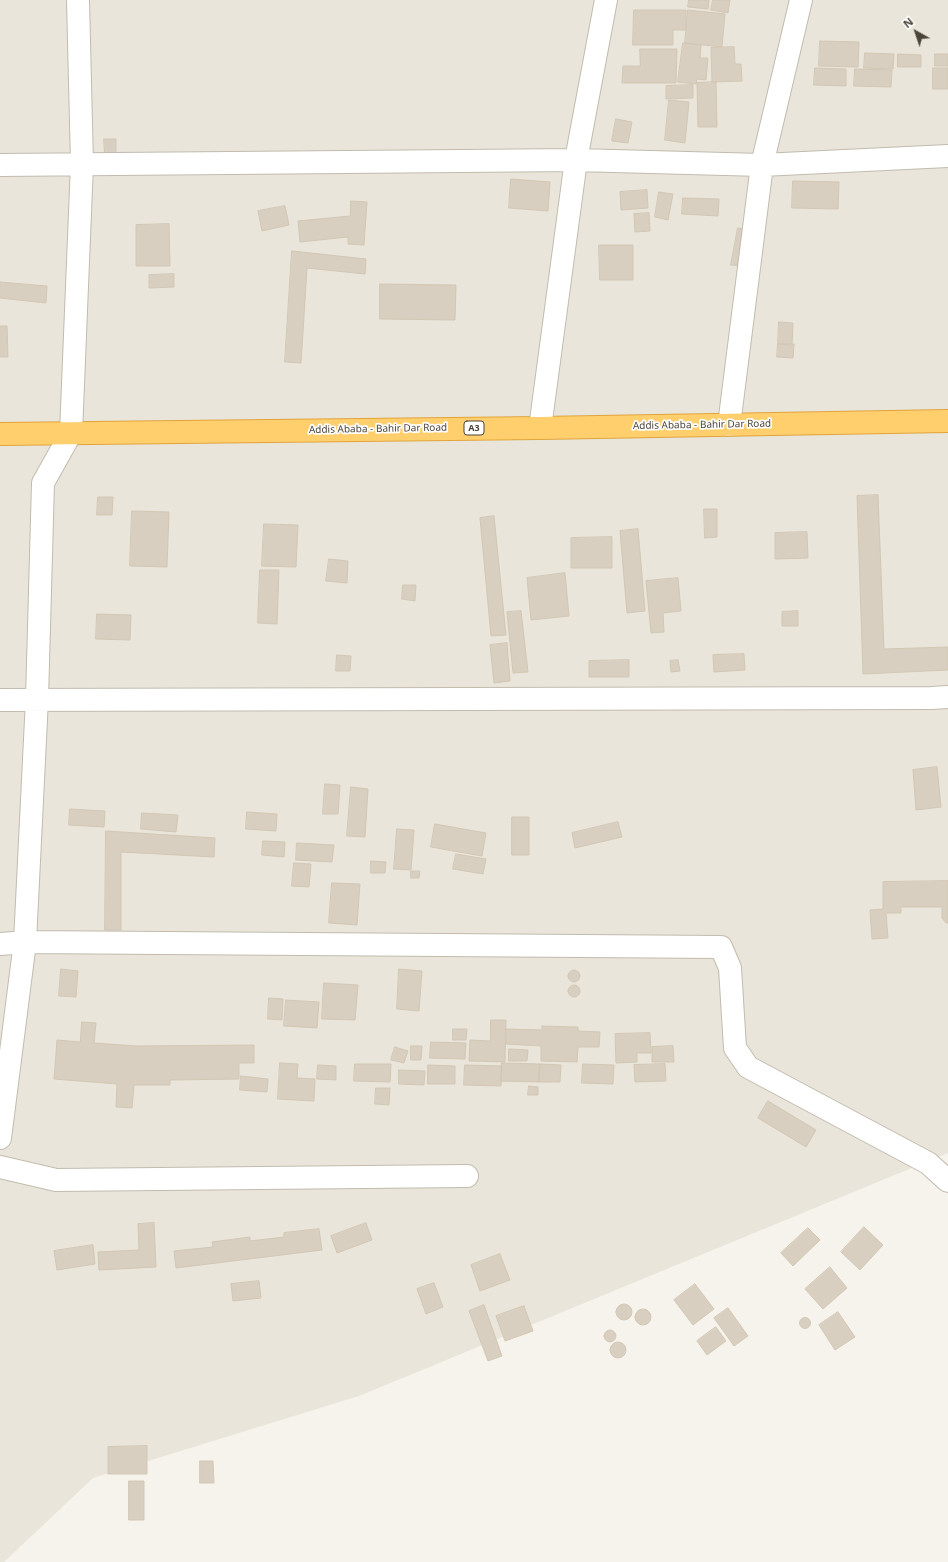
<!DOCTYPE html>
<html>
<head>
<meta charset="utf-8">
<style>
	body { margin:0 }
	#map { position:relative; width:948px; height:1562px; overflow:hidden; background:#f6f3ec; font-family:"Noto Sans",sans-serif }
	canvas { display:block }
	.north { position:absolute; left:896px; top:12px; width:40px; height:40px; -webkit-text-stroke:3px #fff; paint-order:stroke; rotate:320deg; font-size:11px; font-weight:700; line-height:16px; text-align:center; color:#4b4439 }
	.north::after { content:''; display:block; margin:auto; width:14px; height:18px; background:#4b4439; clip-path:polygon(50% 0,100% 100%,50% 72%,0 100%) }
</style>
</head>
<body>
<div id="map">
<canvas width="948" height="1562"></canvas>
<div class="north">N</div>
</div>
<script>
const c = document.querySelector('canvas').getContext('2d');
c.lineJoin = 'round';
function fillPath(path, color) { c.fillStyle = color; c.fill(path, 'evenodd'); }
function stroke(path, color, width, dash) { c.strokeStyle = color; c.lineWidth = width; c.lineCap = dash ? 'butt' : 'round'; c.setLineDash(dash || []); c.stroke(path); }
function label(font, color, halo, rows, align = 'center') {
  c.font = font + ' "Noto Sans",sans-serif'; c.lineWidth = 3.5; c.setLineDash([]); c.textBaseline = 'middle'; c.strokeStyle = halo; c.fillStyle = color; for (const [text, x, y, turn = 0] of rows) {
    c.save(); c.translate(x, y); c.rotate((+turn || 0) * Math.PI / 180); c.textAlign = isNaN(turn) ? turn : align; if (halo) c.strokeText(text, 0, 0); c.fillText(text, 0, 0); c.restore();
  }
}
const residential = new Path2D(`
	M0,0H948V1153L359,1396L93,1478L4,1562H0Z`);
const building = new Path2D(`
	M689,0H709L708,9L688,7Z
	M713,0H730L728,13L711,10Z
	M634,10H686V30H673V45H633Z
	M688,10L725,14L722,47L685,43Z
	M820,41L859,42L858,67L819,66Z
	M683,43L701,45L700,58H708L706,80L697,79L696,84L678,82Z
	M734,47L735,64H741L742,81L712,82L711,48Z
	M640,49H677L676,83H622L623,66H640Z
	M865,53L894,54L893,69L864,68Z
	M898,54L921,55V67H898Z
	M935,54H948V66H935Z
	M815,68L846,69V86L814,85Z
	M933,68H948V89H933Z
	M855,69L892,70L891,87L854,86Z
	M716,82L717,127H698L697,83Z
	M693,85V98L666,99V86Z
	M669,100L689,102L685,143L665,140Z
	M616,119L632,122L628,143L612,141Z
	M104,139H116V153H105Z
	M511,179L550,182L548,211L509,208Z
	M793,181L839,182L838,209L792,208Z
	M647,190L648,208L621,210L620,192Z
	M659,192L673,194L668,220L655,217Z
	M683,198L719,199L718,216L682,214Z
	M351,201L367,202L364,245L348,244V237L300,242L298,221L350,216Z
	M285,206L289,225L262,231L258,211Z
	M649,213L650,231L635,232L634,214Z
	M169,224L170,266H136V225Z
	M738,228L751,230L742,266L731,265Z
	M599,245H633V280H600Z
	M292,251L366,259L365,274L307,268L301,363L285,362Z
	M174,274V287L149,288V275Z
	M0,282L47,286L46,303L0,298Z
	M380,284L456,285L455,320L380,319Z
	M779,322L793,323L792,345L778,344Z
	M0,326H7L8,357H0Z
	M778,344H794L793,358L777,357Z
	M878,495L884,649L948,647V670L863,674L857,496Z
	M98,497H113L112,515H97Z
	M704,509H717V537L705,538Z
	M132,511L169,512L167,567L130,566Z
	M494,516L506,635L491,636L480,518Z
	M264,524L298,525L296,567L262,566Z
	M638,529L645,611L627,613L620,531Z
	M807,532L808,558L775,559V533Z
	M612,537V568H571V538Z
	M329,559L348,561L347,583L326,581Z
	M260,570H279L277,624L258,623Z
	M565,573L569,616L531,620L527,578Z
	M678,578L681,611L663,613L664,632L651,633L646,581Z
	M403,585H416L415,601L402,599Z
	M521,611L528,672L513,673L507,612Z
	M798,611V626H782V612Z
	M97,614L131,615L130,640L96,639Z
	M507,643L510,681L494,683L490,645Z
	M744,654L745,670L714,672L713,655Z
	M337,655L351,656L350,671H336Z
	M629,660V677H589V661Z
	M678,660L680,671L671,672L670,661Z
	M937,767L941,807L916,810L913,770Z
	M325,784L340,785L338,814H323Z
	M351,787L368,789L365,837L347,836Z
	M70,809L105,811L104,827L69,825Z
	M247,812L277,814L276,831L246,829Z
	M142,813L178,815L176,832L141,829Z
	M512,817H529V855H512Z
	M618,822L622,837L575,848L572,833Z
	M435,824L486,833L482,856L431,847Z
	M397,829L414,830L411,870L394,869Z
	M106,831L215,838L214,857L121,852V930H105Z
	M263,841L285,842L284,857L262,855Z
	M297,843L334,845L332,862L296,860Z
	M456,854L486,859L483,874L453,869Z
	M371,861L386,862L385,873H371Z
	M294,863L311,864L309,887L292,886Z
	M411,871H420L419,878H411Z
	M948,881V923H946L942,918V907H901V913H886L888,938L872,939L870,910L883,909V882Z
	M332,883L360,884L357,925L329,923Z
	M61,969L78,971L76,997L59,996Z
	M399,969L422,971L419,1011L397,1009Z
	M568 976a6 6 0 1 1 12 0a6 6 0 1 1-12 0Z
	M324,983L358,985L355,1020L322,1019Z
	M568 991a6 6 0 1 1 12 0a6 6 0 1 1-12 0Z
	M269,998L283,999L282,1020L268,1019Z
	M286,1000L319,1002L317,1028L284,1026Z
	M491,1020H506L505,1062L469,1061L470,1040L490,1041Z
	M82,1022L96,1023L94,1043L136,1046L254,1045V1063H239V1079L170,1080V1085H134L132,1108L116,1107L117,1084L54,1079L57,1040L80,1042Z
	M542,1026L578,1027V1031L600,1032L599,1047H578L577,1062L541,1061V1046L506,1044V1029L542,1030Z
	M453,1029H467L466,1040H453Z
	M650,1033L651,1053H637V1062L616,1063L615,1034Z
	M431,1042L466,1043L465,1059L430,1058Z
	M411,1046H422L421,1060H411Z
	M673,1046L674,1062H652V1047Z
	M395,1047L408,1051L404,1063L391,1060Z
	M509,1049L528,1050L527,1061H509Z
	M280,1063L298,1064L297,1078L315,1079L314,1101L278,1099Z
	M502,1063L540,1064L539,1082L501,1081Z
	M355,1064H391L390,1082L354,1081Z
	M540,1064L561,1065L560,1082H539Z
	M583,1064L614,1065L613,1084L582,1083Z
	M665,1064L666,1081L635,1082L634,1065Z
	M318,1065L336,1066V1080L317,1079Z
	M428,1065L455,1066V1084H428Z
	M465,1065L502,1066L501,1086L464,1085Z
	M399,1070L425,1071L424,1085L399,1084Z
	M241,1076L268,1079L267,1092L240,1090Z
	M529,1086L538,1087V1095H528Z
	M376,1088H390L389,1105L375,1104Z
	M768,1101L816,1130L806,1147L758,1118Z
	M154,1223L156,1267L99,1270L98,1252L139,1250L138,1224Z
	M366,1223L372,1240L337,1253L331,1236Z
	M864,1227L883,1245L860,1270L841,1252Z
	M808,1228L820,1240L793,1266L781,1253Z
	M319,1229L322,1250L176,1268L174,1251L213,1247L212,1242L250,1237V1241L284,1237V1233Z
	M93,1245L95,1264L57,1270L54,1251Z
	M500,1254L510,1280L480,1291L471,1265Z
	M830,1267L847,1288L823,1309L805,1289Z
	M259,1281L261,1298L233,1301L231,1284Z
	M434,1283L443,1307L426,1314L417,1289Z
	M695,1284L714,1309L693,1325L674,1300Z
	M616 1312a8 8 0 1 1 16 0a8 8 0 1 1-16 0Z
	M484,1305L502,1356L488,1361L469,1311Z
	M524,1306L533,1331L505,1341L496,1316Z
	M728,1308L748,1336L734,1346L714,1318Z
	M635 1317a8 8 0 1 1 16 0a8 8 0 1 1-16 0Z
	M838,1312L855,1337L835,1350L819,1325Z
	M799.5 1323a5.5 5.5 0 1 1 11 0a5.5 5.5 0 1 1-11 0Z
	M716,1327L726,1341L707,1355L697,1341Z
	M604 1336a6 6 0 1 1 12 0a6 6 0 1 1-12 0Z
	M610 1350a8 8 0 1 1 16 0a8 8 0 1 1-16 0Z
	M147,1446V1474H108V1447Z
	M200,1461H213L214,1483H200Z
	M129,1481H144V1520H129Z`);
const minor = new Path2D(`
	M0,165L576,160L762,165L948,156
	M729,425L762,165L801,0
	M540,428L576,160L606,0
	M0,700L932,698L948,697
	M0,944L25,942L721,947L730,968L735,1048L748,1067L928,1163L948,1181
	M0,1138L25,942L37,699L43,483L71,433L82,164L78,0
	M0,1167L56,1180L467,1176`);
const highway = new Path2D(`
	M0,434L540,428L948,421`);
const shields = [
	[474,428,20]
];
const shieldNames = [
	["A3",474,428]
];
const streetNames = [
	["Addis Ababa - Bahir Dar Road",702,425,-1],
	["Addis Ababa - Bahir Dar Road",378,429,-1]
];
fillPath(residential, '#eae5da');
fillPath(building, '#d8cfc1');
stroke(building, '#d3c7b4', 1);
stroke(minor, '#c2bbae', 24);
stroke(highway, '#e0a43c', 24);
stroke(minor, '#fff', 22);
stroke(highway, '#ffcf6e', 22);
for (const [x, y, w] of shields) { const box = new Path2D(); box.roundRect(x - w / 2, y - 7, w, 14, 3); c.fillStyle = '#fff'; c.fill(box); stroke(box, '#4b4439', 1); }
label('bold 9px', '#4b4439', null, shieldNames);
label('10px', '#4b4439', '#fff', streetNames);
</script>
</body>
</html>
